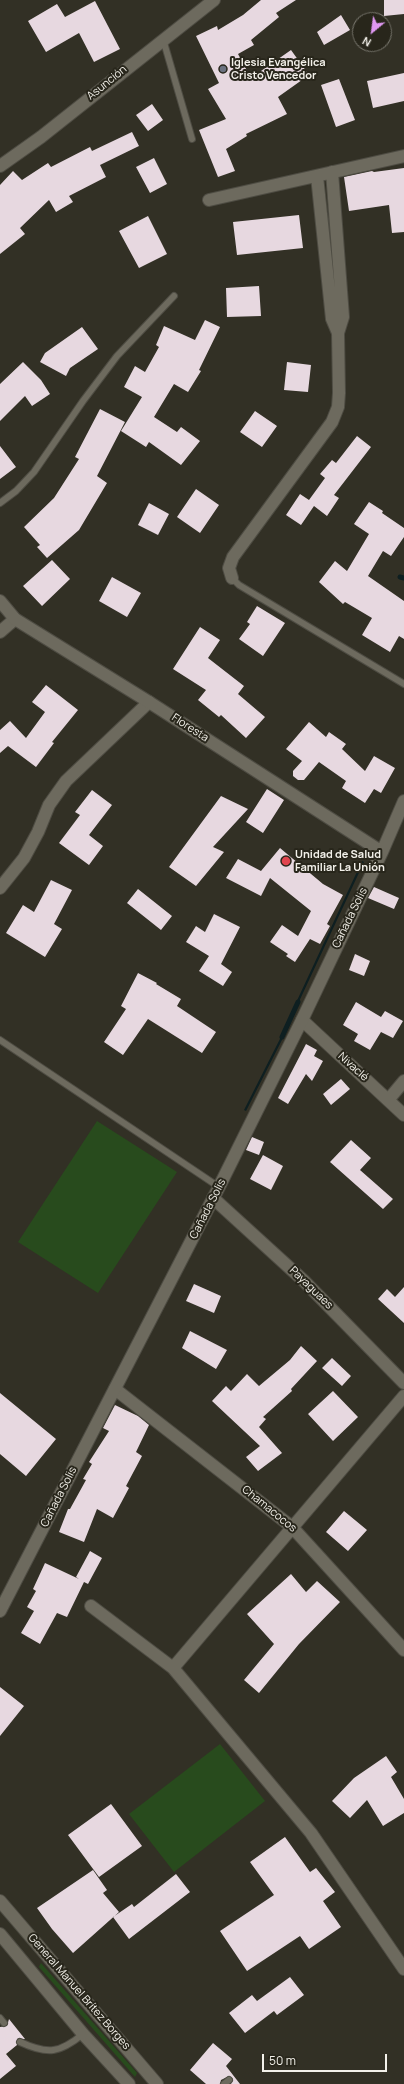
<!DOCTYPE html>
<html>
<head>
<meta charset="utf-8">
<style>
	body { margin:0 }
	#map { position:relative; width:404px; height:2084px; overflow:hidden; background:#323025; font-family:Manrope,sans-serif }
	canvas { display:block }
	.north { position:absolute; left:352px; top:12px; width:40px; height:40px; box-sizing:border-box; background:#28261b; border:1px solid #79776e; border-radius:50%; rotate:209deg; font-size:11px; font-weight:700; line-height:16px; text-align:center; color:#f3f1ea }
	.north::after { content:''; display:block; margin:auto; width:14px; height:18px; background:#df98f2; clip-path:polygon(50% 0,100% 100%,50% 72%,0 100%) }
	.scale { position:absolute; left:262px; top:2054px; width:125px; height:18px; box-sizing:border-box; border:2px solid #f3f1ea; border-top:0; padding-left:5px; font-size:12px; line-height:14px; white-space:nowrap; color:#f3f1ea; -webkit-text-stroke:3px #28261b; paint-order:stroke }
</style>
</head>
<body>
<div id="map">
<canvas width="404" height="2084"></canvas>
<div class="north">N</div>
<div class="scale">50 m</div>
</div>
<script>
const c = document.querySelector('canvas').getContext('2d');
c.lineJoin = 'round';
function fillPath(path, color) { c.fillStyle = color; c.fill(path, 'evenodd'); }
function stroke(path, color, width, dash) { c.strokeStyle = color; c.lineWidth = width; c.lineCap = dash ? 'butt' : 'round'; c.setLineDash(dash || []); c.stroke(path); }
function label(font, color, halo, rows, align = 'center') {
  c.font = font + ' Manrope,sans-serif'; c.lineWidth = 4; c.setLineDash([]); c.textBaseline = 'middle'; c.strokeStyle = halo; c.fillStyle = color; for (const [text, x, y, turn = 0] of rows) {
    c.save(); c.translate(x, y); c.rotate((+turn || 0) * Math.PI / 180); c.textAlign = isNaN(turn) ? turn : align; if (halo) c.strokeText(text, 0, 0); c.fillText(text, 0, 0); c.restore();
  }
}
const green = new Path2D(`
	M97,1121L177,1172L98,1293L18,1242Z
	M220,1744L265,1801L174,1872L129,1814Z
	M41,1963L137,2073L135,2077L39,1967Z`);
const water = new Path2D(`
	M362,861L364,862L296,1008L294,1007Z
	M284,1031L286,1032L246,1111L244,1110Z`);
const stream = new Path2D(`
	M400,577L404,578
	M282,1037L298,1002`);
const building = new Path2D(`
	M261,0H296L276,13L279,17L251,40L254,45L238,54L251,78L291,50L309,75L278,97L287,114L246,134L247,136L226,149L235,171L218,177L199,130L226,119L208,89L219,83L196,36L217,26L218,30L243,15Z
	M384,0H404V14L384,16Z
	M95,1L120,49L94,62L79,33L46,52L28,21L57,4L65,17Z
	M341,15L350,30L324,45L317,32Z
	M404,73V101L373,108L367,81Z
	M339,79L355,120L336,127L321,85Z
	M152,104L163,120L148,131L136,115Z
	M132,132L139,146L100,165L106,177L69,196L73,202L56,212L49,200L20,228L25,234L0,254V185L13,171L22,180L48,163L51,167L90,147L92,151Z
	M154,158L167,184L150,193L136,167Z
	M404,168V232L392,233L389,205L349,211L344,177L372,171L374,172Z
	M299,215L303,248L237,255L233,222Z
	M148,216L167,254L139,268L119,231Z
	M259,286L261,316L227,317L226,288Z
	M205,320L220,327L199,370L201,371L188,392L174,384L154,417L177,432L181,427L200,441L181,465L149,442L146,447L121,431L142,397L124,387L135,366L145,372L159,347L156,345L164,326L195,340Z
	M82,327L98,349L70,368L66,376L40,362L45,353Z
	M23,362L41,380L50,394L32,406L25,396L0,421V384Z
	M287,362L311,365L308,392L284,390Z
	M100,409L125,422L97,476L107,483L79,530L47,558L37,547L40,545L24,527L54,498L79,459L75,457Z
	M255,411L277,426L262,447L240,432Z
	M357,436L371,447L334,495L339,498L327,516L314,506L301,525L286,515L300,494L309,500L325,478L320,474L332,460L336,463Z
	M0,446L16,467L0,479Z
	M196,489L219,505L200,533L177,517Z
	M369,502L383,511L382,513L404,528V537L391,556L383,551L368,576L404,601V639L399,636L390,652L362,635L372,618L345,602L343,604L319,582L335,561L347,571L369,534L354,524Z
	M149,503L169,514L158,535L138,525Z
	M52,560L70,579L42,606L23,586Z
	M112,577L141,593L127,617L99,601Z
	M257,606L285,623L263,656L239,639L250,624L247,622Z
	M200,627L220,640L208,658L244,686L238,694L265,717L246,738L221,715L219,717L198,700L206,690L173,669Z
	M46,685L78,710L52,742L54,743L36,767L8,746L0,753V730L10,721L26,738L45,712L32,702Z
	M309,722L326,737L329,732L346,744L342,749L365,771L374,756L395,768L381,793L374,789L365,803L342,788L346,781L319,762L304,780H298L293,776V771L302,761L286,749Z
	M267,789L284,800L263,833L246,822Z
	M92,790L112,805L89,835L103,846L89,865L59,843L80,815L75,812Z
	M221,796L248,809L213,847L224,852L196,886L169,867Z
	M280,848L323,884L343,895L327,924L330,926L320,944L310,939L295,962L286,956L288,954L270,942L282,925L298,936L311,911L270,878L261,896L226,878L238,859L261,871Z
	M51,880L72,890L54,924L62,929L45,957L6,933L23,905L34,912Z
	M374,887L399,898L394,909L368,898Z
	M138,889L172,916L161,930L127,903Z
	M214,914L240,927L221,964L232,972L223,986L199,971L209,956L186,942L196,926L205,932Z
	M355,954L370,961L364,976L349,970Z
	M138,973L157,983L156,984L181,999L177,1006L216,1032L202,1053L148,1019L123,1055L104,1042L126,1009L121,1006Z
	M356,1002L381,1017L385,1011L403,1021L393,1038L381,1032L370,1050L354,1041L358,1034L343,1025Z
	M306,1044L317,1050L314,1056L323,1061L312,1081L306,1074L288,1104L278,1098Z
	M341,1079L350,1089L331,1105L323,1094Z
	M252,1137L264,1142L259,1155L246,1150Z
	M351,1140L371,1158L360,1170L393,1199L383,1209L330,1162Z
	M263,1155L283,1166L271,1190L250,1179Z
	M194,1284L221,1296L214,1313L186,1301Z
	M404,1287V1323L378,1299L387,1289L395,1297Z
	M190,1331L227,1350L216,1369L182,1348Z
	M301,1346L317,1361L291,1389L292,1391L263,1417L266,1419L259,1427L282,1453L258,1471L246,1457L260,1446L212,1401L226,1386L231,1391L247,1374L259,1386L290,1360Z
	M332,1358L351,1376L342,1386L322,1368Z
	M333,1391L358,1417L333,1441L308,1414Z
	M0,1393L56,1439L26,1476L0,1454Z
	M115,1405L138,1416L149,1425L136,1452L142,1456L126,1486L129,1488L113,1518L97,1509L84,1542L59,1532L68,1509H70L86,1480L83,1479L92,1464L89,1462L109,1431L103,1428Z
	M344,1511L367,1530L348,1551L326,1532Z
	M90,1551L102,1558L88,1584L84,1582L67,1617L57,1613L40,1644L21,1633L34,1611L27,1607L36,1591L33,1589L45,1563L79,1579L76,1577Z
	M291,1574L306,1592L317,1581L340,1602L299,1644L259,1693L244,1680L274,1644L247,1614Z
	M0,1687L24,1706L0,1736Z
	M386,1756L397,1772L391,1777L404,1799V1813L383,1826L367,1800L350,1818L332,1801L354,1778Z
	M111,1804L142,1846L99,1877L68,1835Z
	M285,1837L310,1872L316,1868L335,1892L323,1901L341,1927L309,1949L300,1936L247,1971L220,1931L274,1895L250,1862Z
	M93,1870L107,1890L103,1893L119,1912L73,1953L52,1929L37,1908Z
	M176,1874L190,1892L129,1939L113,1917L132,1904L134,1907Z
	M290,1977L304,1995L277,2015L274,2011L245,2033L229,2013L252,1995L257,2001Z
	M9,2019L25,2039H17V2045L6,2054L16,2066L0,2079V2027L7,2026Z
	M213,2043L232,2059L226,2066L240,2084H231L233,2079L229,2076L221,2080L220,2084H206L190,2070Z`);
const lane = new Path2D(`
	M163,39L192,139
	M0,503L16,491L34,472L83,401L117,356L174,296
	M232,578L239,585L404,684
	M0,1040L219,1187
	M0,2018L4,2023
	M20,2042C48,2055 60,2053 83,2034
	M224,2084L229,2080`);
const street = new Path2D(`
	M0,166L41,137L214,0
	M332,172L343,317L338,333
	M209,200L404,156
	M232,578L229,568L233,557L332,422L338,407L339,393L338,333L332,319L317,176
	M0,632L15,619
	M0,888L24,858L38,832L49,805L66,781L149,702
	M302,1020L404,1115
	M389,1099L404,1081
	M213,1198L304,1281L404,1383
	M115,1389L292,1527L404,1650
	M91,1606L173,1668L311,1833L404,1969
	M173,1668L404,1396`);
const secondary = new Path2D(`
	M0,601L15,619L149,702L382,852
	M0,1611L219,1187L302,1020L382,852L404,801
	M0,1901L157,2084
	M0,1934L83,2034L129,2084`);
const markers = [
	[223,69,4,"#6b7280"],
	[286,861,5,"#e0444e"]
];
const poiNames = [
	["Iglesia Evangélica",231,63],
	["Cristo Vencedor",231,76],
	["Unidad de Salud",295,855],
	["Familiar La Unión",295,868]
];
const streetNames = [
	["Asunción",107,83,-39],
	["Floresta",190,728,33],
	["Cañada Solis",350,918,-64],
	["Nivaclé",353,1067,42],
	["Cañada Solis",208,1209,-63],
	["Payaguaes",311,1288,44],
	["Cañada Solis",59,1497,-63],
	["Chamacocos",269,1509,39],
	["General Manuel Brítez Borges",79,1992,49]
];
fillPath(green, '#284b1d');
fillPath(water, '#0e1f21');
stroke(stream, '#0e1f21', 5);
fillPath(building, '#e7d8e0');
stroke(lane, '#4e4c43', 8);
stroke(street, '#4e4c43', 14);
stroke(secondary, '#4e4c43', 14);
stroke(lane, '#6d6a5e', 6);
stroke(street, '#6d6a5e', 12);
stroke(secondary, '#6d6a5e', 12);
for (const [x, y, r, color] of markers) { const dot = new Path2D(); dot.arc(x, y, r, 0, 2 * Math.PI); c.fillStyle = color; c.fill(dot); stroke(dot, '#28261b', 1.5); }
label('bold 11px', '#f3f1ea', '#28261b', poiNames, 'left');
label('11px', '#f3f1ea', '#28261b', streetNames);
</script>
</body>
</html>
